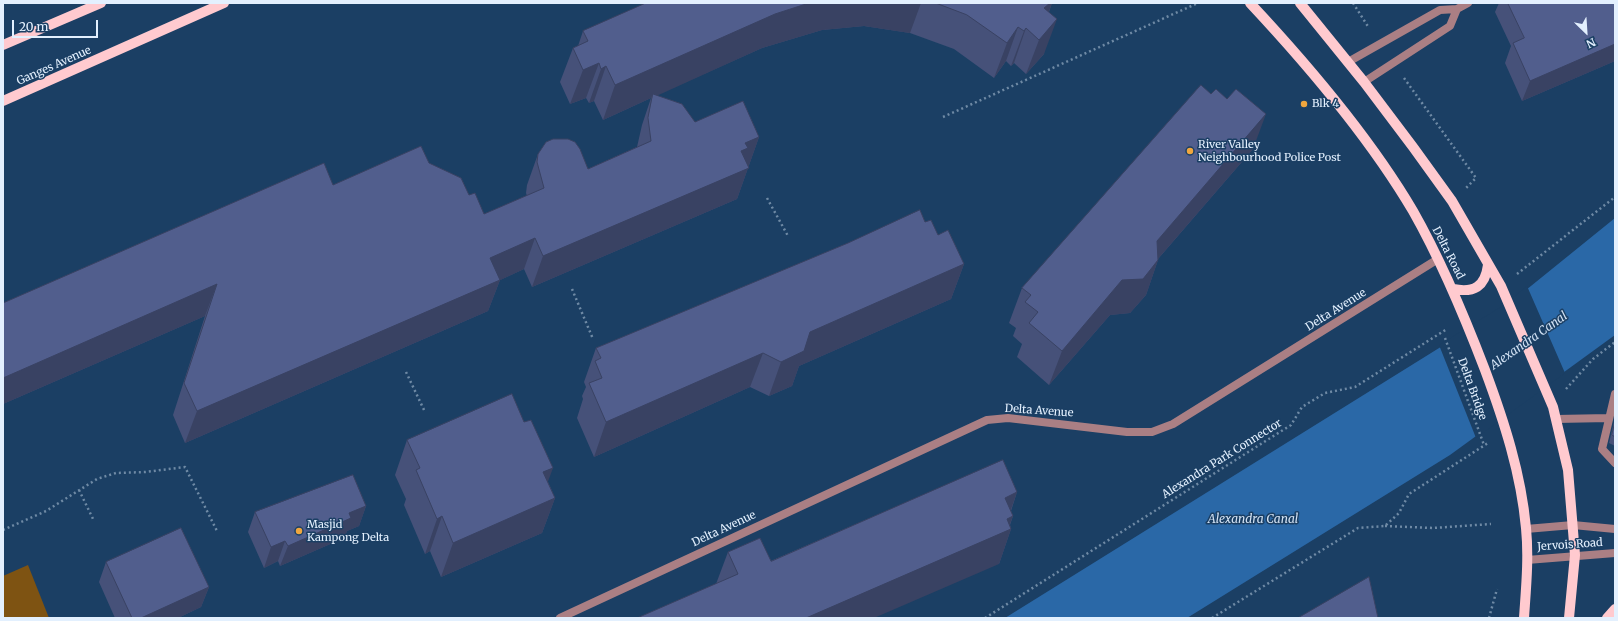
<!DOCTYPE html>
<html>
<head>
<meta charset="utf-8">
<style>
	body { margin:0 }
	#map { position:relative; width:1618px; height:621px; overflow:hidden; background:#1b3f64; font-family:Merriweather,serif }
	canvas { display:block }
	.frame { position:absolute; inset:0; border:4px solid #e3f0fe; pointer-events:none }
	.north { position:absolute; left:1566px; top:12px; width:40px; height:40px; -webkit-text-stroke:3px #1b3f64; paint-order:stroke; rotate:155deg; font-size:11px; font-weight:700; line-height:16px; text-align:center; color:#e3f0fe }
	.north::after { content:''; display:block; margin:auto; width:14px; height:18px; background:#e3f0fe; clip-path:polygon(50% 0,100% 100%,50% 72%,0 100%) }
	.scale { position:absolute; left:12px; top:20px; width:86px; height:18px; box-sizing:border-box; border:2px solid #e3f0fe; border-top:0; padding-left:5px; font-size:12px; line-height:14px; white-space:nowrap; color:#e3f0fe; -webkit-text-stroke:3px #1b3f64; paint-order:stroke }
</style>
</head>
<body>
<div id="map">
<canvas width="1618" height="621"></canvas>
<div class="frame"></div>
<div class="north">N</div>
<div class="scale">20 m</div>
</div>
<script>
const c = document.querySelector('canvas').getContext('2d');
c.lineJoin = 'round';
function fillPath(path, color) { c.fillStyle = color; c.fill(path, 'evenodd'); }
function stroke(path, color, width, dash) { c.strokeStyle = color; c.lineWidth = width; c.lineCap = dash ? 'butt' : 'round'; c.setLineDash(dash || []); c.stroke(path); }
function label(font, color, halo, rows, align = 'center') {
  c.font = font + ' Merriweather,serif'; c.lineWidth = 3; c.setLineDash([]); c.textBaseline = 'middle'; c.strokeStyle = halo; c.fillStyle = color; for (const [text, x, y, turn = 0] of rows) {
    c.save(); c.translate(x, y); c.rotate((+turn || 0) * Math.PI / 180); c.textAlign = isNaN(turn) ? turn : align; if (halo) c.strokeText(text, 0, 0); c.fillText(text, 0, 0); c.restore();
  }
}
const green = new Path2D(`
	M28,565L49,618H3V576Z`);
const water = new Path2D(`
	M1615,218V335L1450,455L1187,618H1005L1505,307Z`);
const pier = new Path2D(`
	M1527,286L1565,373L1476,438L1439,345L1504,305Z`);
const path = new Path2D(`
	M1353,3L1369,28
	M1404,78L1476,178L1466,188
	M943,117L1198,3
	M767,198L788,236
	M1517,274L1615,197
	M572,289L593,339
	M1445,338L1484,445
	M406,372L425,412
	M1566,389L1593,359L1615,342
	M79,490L94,521
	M1385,526L1433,528L1491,524
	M3,530L46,511L97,479L116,473L145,472L185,467L217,531
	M985,618L1291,425L1302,407L1325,393L1355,387L1447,329
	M1212,618L1358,528L1385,526L1399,513L1409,494L1488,443
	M1489,618L1497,589`);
const service = new Path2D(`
	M1348,62L1440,10L1457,9L1468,3
	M1364,82L1450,26L1457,9
	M1615,394L1602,449L1615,463
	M1556,419L1609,418`);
const minor = new Path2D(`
	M1526,529L1573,525L1615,529
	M1527,560L1615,553
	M560,618L987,420L1008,418L1127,432H1152L1173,424L1438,259`);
const primary = new Path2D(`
	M1250,3C1308,65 1370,138 1413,211C1442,262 1464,315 1485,370C1504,421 1521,473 1526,528C1529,558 1526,588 1524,618
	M1300,3L1364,82L1413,147L1452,201L1501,286L1553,407L1568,470L1575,555L1569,618
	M3,45L101,3
	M3,101L224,3
	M1453,289C1474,293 1485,287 1488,265
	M1607,618L1615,609`);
const wall = new Path2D(`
	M646,3H1052L1049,12L1044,54L1026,74L1014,63L1011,66L1006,61L994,78L954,49L910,33L864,26L822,30L762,48L657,95L695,122L759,137L737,199L532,287L524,269L500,280L488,311L185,443L173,415L205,316L3,404V303L333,185L429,163L469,195L484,214L527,196L526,193L527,185L538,154L588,169L637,147L642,125L651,98L603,120L594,101L589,103L586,98L570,104L560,82L573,48L578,46L583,31Z
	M1499,3H1615V61L1522,101L1505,63L1511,46L1495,12Z
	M1253,149L1158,259V260L1146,295L1130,313L1110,315L1049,385L1017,357L1022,344L1013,336L1016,328L1009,323L1022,288Z
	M925,222L938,235L964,264L951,299L799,366L792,386L769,396L750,387L594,457L577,418L583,399L582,396L586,387L584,382L596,348Z
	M1615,418V446L1609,443Z
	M407,440L548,482L555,498L542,533L441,577L430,551L425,554L404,505L406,499L395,475Z
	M1017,492L1011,511L1013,516L1010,525L1011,529L999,564L716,584L728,552L771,561Z
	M366,506L359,526L347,531L344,538L280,566L278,561L264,568L248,532L255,512Z
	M106,562L209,587L201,607L178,618H115L99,582Z`);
const shadedWall = new Path2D(`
	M809,3H921L910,33L864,26L822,30L762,48L652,98L653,94L651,98L603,120L615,85L775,14Z
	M1050,3H1052L1041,33L1044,8Z
	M1057,19L1044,54L1026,74L1039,40Z
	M1018,27L1006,61L994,78L1007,43Z
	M1026,28L1014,63L1011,66L1024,31Z
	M1615,44V61L1522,101L1530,81Z
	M599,63L586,98L570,104L583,70Z
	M606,66L594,101L589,103L601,69Z
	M1266,114L1253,149L1144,275L1157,241Z
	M759,137L737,199L532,287L543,256L741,151L745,143Z
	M535,238L524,269L494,283L500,280L488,311L185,443L197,411L490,258Z
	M1158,260L1146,295L1130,313L1110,315L1049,385L1062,351L1122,280Z
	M964,264L951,299L799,366L792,386L769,396L781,362L810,332Z
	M217,284L205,316L3,404V378Z
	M763,353L750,387L594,457L606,422Z
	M553,468L540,503L543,472Z
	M1017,492L1008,518L1013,516L1007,531L1011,529L999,564L874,618H806L1005,498Z
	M555,498L542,533L441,577L453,543Z
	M366,506L359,526L347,531L344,538L280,566L288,546L349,513Z
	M442,516L430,551L425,554L437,519Z
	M285,541L278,561L264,568L271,547Z
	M209,587L201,607L178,618H141Z`);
const building = new Path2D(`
	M646,3H809L775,14L615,85L606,66L601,69L599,63L583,70L573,48L588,41L583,31Z
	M936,3H1050L1044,8L1057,19L1039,40L1026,28L1024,31L1018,27L1007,43L967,15Z
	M1508,3H1615V44L1530,81L1513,43L1524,38Z
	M1201,85L1211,94L1216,89L1227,99L1236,89L1266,114L1157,241L1158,260L1143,279L1122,280L1062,351L1029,323L1038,312L1025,302L1031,295L1022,288Z
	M653,94L682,104L695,122L743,101L759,137L745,143L748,148L741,151L749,168L543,256L535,238L490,258L500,280L197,411L184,383L217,284L3,378V303L324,163L333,185L421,146L429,163L461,178L469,195L475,193L484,214L544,188L537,162L538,154L546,142L553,139H568L575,142L580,149L588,169L651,141L648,118Z
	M920,210L925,222L931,220L938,235L948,230L964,264L810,332L804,351L781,362L763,353L606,422L589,383L602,378L595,361L601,358L596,348L848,243Z
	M512,394L524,422L531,420L553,468L543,472L555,498L453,543L442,516L437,519L416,470L420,468L407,440Z
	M1615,422V437L1612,435Z
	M1003,460L1017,492L1005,498L1013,516L1007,519L1011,529L806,618H637L738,574L728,552L760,538L771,561Z
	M353,475L366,506L349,513L351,518L288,546L285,541L271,547L255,512Z
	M181,528L209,587L141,618H132L106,562Z
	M1369,577L1378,618H1298Z`);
const markers = [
	[1304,104,4,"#f0a63e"],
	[1190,151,4,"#f0a63e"],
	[299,531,4,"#f0a63e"]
];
const streetNames = [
	["Ganges Avenue",54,66,-24],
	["Delta Road",1448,253,63],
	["Delta Avenue",1336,310,-32],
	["Delta Bridge",1472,389,70],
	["Delta Avenue",1039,411,4],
	["Alexandra Park Connector",1222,459,-32],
	["Delta Avenue",724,529,-25],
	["Jervois Road",1570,545,-4]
];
const poiNames = [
	["Blk 4",1312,104],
	["River Valley",1198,145],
	["Neighbourhood Police Post",1198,158],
	["Masjid",307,525],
	["Kampong Delta",307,538]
];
const waterNames = [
	["Alexandra Canal",1529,341,-35],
	["Alexandra Canal",1253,520]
];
fillPath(green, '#7e5312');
fillPath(water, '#2a68a7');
fillPath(pier, '#1b3f64');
stroke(path, '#6f8aa5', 2.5, [2, 3]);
stroke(service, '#aa7f84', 8);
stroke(minor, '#aa7f84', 8);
stroke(primary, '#ffcacf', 10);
fillPath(wall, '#465179');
fillPath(shadedWall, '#394263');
fillPath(building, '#515e8d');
stroke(building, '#394263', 1);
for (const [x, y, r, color] of markers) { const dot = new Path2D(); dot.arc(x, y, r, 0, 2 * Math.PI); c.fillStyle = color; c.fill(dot); stroke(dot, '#1b3f64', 1.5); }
label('11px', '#e3f0fe', '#1b3f64', streetNames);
label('11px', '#e3f0fe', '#1b3f64', poiNames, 'left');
label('italic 12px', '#d2e2f4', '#1b3f64', waterNames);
</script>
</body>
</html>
